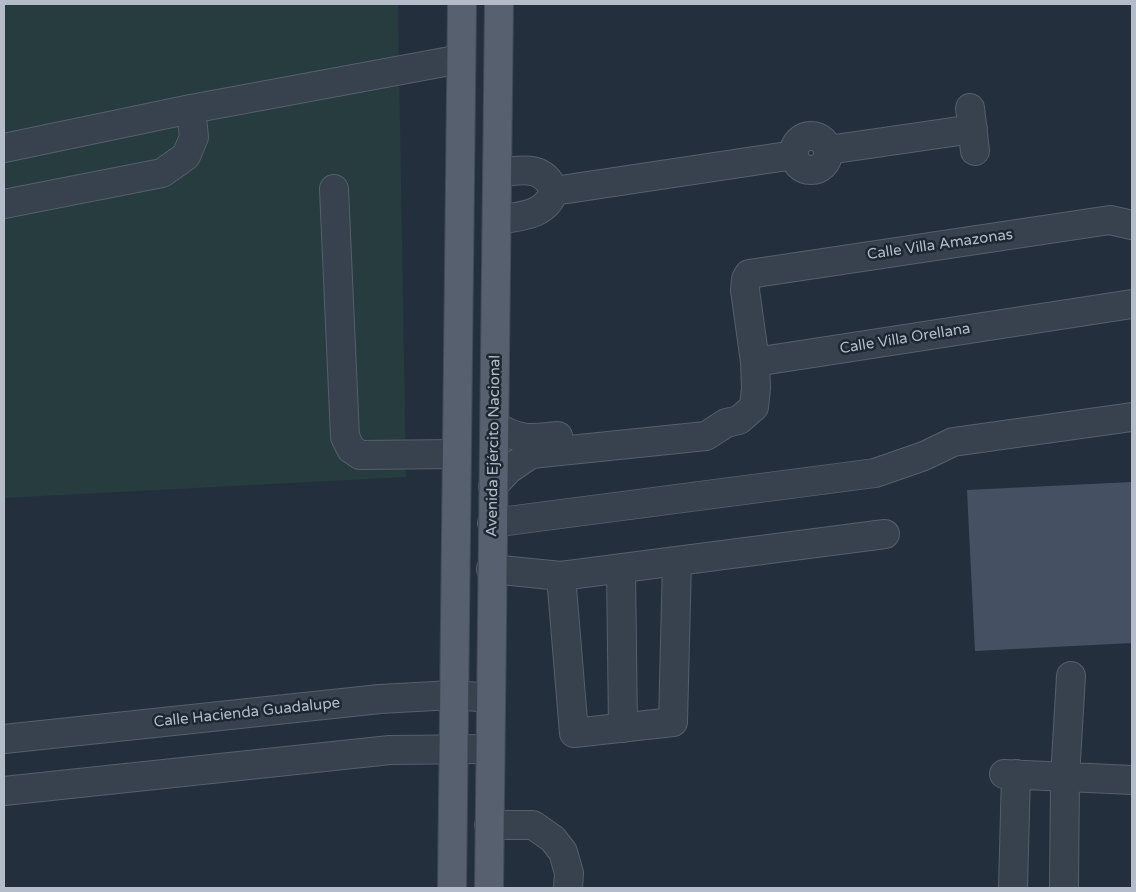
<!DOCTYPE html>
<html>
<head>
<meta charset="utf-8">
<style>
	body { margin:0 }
	#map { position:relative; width:1136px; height:892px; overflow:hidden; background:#242f3e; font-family:"Varela Round",sans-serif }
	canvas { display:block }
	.frame { position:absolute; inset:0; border:5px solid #b4bcc9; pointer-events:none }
</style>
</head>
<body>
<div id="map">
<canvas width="1136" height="892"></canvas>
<div class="frame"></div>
</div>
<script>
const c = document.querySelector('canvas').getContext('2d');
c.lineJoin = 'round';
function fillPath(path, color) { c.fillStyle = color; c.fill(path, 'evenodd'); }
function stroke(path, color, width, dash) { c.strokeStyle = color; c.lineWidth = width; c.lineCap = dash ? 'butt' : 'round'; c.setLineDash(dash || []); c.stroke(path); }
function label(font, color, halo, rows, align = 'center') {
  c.font = font + ' "Varela Round",sans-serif'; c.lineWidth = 5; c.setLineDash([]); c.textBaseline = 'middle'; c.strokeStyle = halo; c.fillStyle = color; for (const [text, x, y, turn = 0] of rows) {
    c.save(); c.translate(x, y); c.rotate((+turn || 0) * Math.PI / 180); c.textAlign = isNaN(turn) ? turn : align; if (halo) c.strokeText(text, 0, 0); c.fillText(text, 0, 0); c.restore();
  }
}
const green = new Path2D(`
	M4,4H398L406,477L4,498Z`);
const building = new Path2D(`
	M1132,482V643L975,651L967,490Z`);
const minor = new Path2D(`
	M970,108L975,151
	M794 153a17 17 0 1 1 34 0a17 17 0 1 1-34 0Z
	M4,148L191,109L461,59
	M828,150L973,129
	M497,173C520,170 544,164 554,191C546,216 520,216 498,220
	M334,189L345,437L351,449L360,455L456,454
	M554,191L794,155
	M4,204L162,173L186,156L194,137L191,109
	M755,362L1132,304
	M495,425C516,441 533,439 558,436
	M493,486L509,469L531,454L706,436L726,423L739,420L754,407L756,388L755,362L745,290L746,279L749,274L1110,220L1132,225
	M492,523L875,473L924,456L953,442L1132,417
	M621,568L623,728
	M491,569L561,576L885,534
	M561,576L574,733L673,722L677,561
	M4,739L380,699L453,695L491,698
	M1004,774L1132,780
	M4,791L390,750L490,749
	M489,825H533L553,839L563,852L569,873L568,888
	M1013,888L1016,774
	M1064,888L1065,777L1071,676`);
const major = new Path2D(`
	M452,888L462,4
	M489,888L499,4`);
const streetNames = [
	["Calle Villa Amazonas",940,245,-8],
	["Calle Villa Orellana",905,339,-9],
	["Avenida Ejército Nacional",494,446,-89],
	["Calle Hacienda Guadalupe",247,713,-6]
];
fillPath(green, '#263c3f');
fillPath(building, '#455162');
stroke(minor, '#565f6c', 30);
stroke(major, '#414a57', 30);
stroke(minor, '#38414e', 28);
stroke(major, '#56606e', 28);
label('15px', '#b4bcc9', '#1d2633', streetNames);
</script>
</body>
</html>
